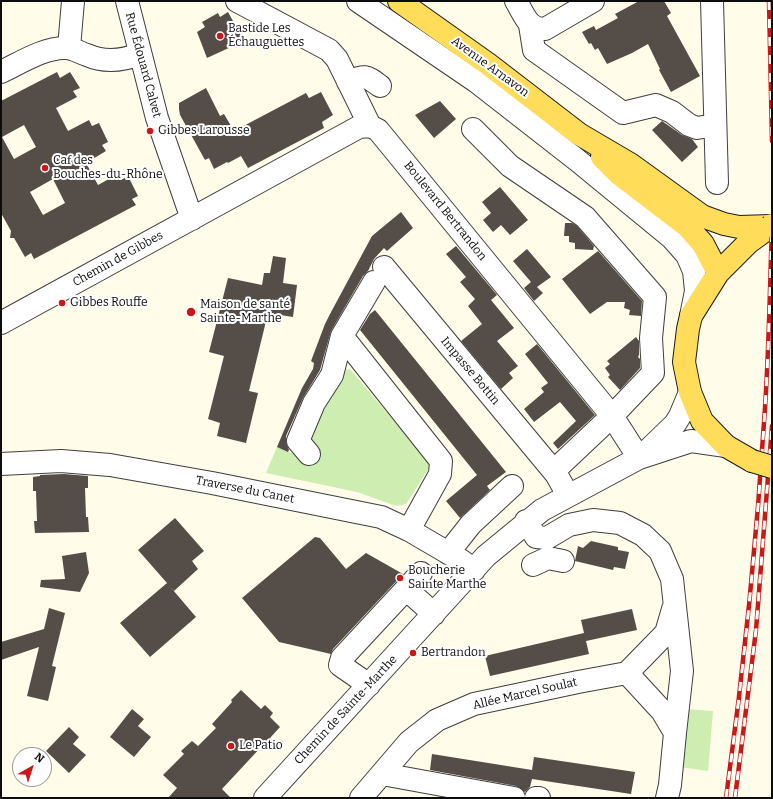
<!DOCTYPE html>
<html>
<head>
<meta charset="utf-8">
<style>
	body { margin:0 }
	#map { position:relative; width:773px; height:799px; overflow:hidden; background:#fffcea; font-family:Bitter,serif }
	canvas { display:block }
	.frame { position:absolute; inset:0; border:2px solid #0c0c0c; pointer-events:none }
	.north { position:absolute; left:12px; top:747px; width:40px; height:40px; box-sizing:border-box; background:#fff; border:1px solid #9e9e9e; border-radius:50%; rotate:39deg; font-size:11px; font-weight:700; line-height:16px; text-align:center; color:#0c0c0c }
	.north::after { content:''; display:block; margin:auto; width:14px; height:18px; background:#c8181a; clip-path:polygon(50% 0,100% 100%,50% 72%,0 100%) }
</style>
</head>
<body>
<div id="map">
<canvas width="773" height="799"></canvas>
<div class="frame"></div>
<div class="north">N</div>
</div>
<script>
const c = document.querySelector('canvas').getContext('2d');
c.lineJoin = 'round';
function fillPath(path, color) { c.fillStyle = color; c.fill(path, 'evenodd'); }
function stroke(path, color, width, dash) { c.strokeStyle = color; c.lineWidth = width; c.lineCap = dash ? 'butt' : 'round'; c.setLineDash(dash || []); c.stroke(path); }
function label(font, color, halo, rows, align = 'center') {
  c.font = font + ' Bitter,serif'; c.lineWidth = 4; c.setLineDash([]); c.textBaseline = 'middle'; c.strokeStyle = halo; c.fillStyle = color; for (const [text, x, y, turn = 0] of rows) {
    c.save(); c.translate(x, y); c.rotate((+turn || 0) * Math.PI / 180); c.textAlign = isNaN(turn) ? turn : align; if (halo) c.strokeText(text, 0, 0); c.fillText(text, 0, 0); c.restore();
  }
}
const green = new Path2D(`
	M350,369L431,465L406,504L396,506L357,492L266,473L277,447L312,461L310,438L344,370Z
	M686,709L713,711L708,771L680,767Z`);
const building = new Path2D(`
	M639,1H664L671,13L667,16L700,76L671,92L659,70L660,69L648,44L632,53L607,64L598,48L595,50L591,43L589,44L582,32L594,26L596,30L618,18L615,14Z
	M228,12L244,41L207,58L197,32L205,27L202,22L218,13L220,17Z
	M57,72L60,78L70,72L80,88L73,91L77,97L56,108L68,131L89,120L92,126L99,123L108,142L102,145L106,151L86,163L98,185L118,174L121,180L128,176L138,196L132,199L136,205L34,259L31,253L25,257L14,238H10L11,231L1,213V101ZM24,125L36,147L14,159L2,137ZM53,179L65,203L43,215L30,192Z
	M206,88L220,116L224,114L234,131L306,93L309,98L321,92L333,115L322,122L324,128L248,168L241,156L228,163L227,162L214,169L209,158L205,160L180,115L179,109V103Z
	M440,101L456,119L434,138L415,115Z
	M662,121L682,135L692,139L698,147L682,162L652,130Z
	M500,187L528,220L510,235L501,225L493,232L483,220L491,213L482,202Z
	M401,212L413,228L387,251L384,248L374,259L368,271L363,276L331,331L320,370L303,398L286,436V442L289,450L288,452L277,447L302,388L313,369L314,363L311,361L325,324L330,314L372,236Z
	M565,223H572L577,226L594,246L593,250L575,249V243L569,242V236H564Z
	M456,246L497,295L491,300L514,328L497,341L518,366L509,373L513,378L501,389L461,341L482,324L468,306L475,299L460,282L466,277L446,254Z
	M527,249L551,277L537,287L543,293L534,301L524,288L531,282L513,261Z
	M598,251L642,301L641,316L629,315L630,310L624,308L625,302H607L590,314L562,279Z
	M273,256L286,258L283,283L297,285L293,317L268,313L249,391L258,393L246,443L217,436L220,423L208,419L224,356L209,352L228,278L262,285L264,273H270Z
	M375,310L506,472L487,486L490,490L460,518L446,501L477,475L360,330L370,314Z
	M636,337L639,341V355L638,357L640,359V368L620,390L608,377L610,375L605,368L610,364L607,361Z
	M537,344L595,415L558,449L553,443L576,421L560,402L534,422L524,409L544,392L541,388L548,383L525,354Z
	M64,474L88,476V488H85L86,517H88L89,532L35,533L34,521H37L36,491H33V477L40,476V475Z
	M175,518L204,551L192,561L198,569L174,591L138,550Z
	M315,537L320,538L346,569L366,553L403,574L333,649L331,654L279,642L242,598Z
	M591,541L618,547V550L629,552L625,569L614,567L613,570L575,561L578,546L583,548Z
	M86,552L89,573L80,592L40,587L41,580L65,579L62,556Z
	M167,583L196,617L150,657L120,623Z
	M49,608L65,613L52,666L56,667L48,701L27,696L39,647L1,660V642L44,629Z
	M632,609L637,630L586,641L589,654L490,676L485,656L584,633L581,620Z
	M241,690L261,709L265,705L273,713L270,717L280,727L270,738L275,742L267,751L262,746L222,789L231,798H168L177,788L163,775L184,754L181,751L192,741L198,746L216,728L212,724L232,702L231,700Z
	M132,709L144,719L138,726L151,737L134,757L110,737Z
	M69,727L79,737L73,744L86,755L69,773L46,751Z
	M432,754L532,770L534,757L635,772L631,794L532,779L530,787L525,792L516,786L430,770Z`);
const minor = new Path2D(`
	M127,1L157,118L192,219
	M237,1L329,50L337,59L370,126
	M358,1L477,82L577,160L672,238L687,255L694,271L696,291L691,316
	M516,1C524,14 528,30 545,29L593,1
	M712,1L717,183
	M530,25L534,50L623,113L656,105L672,112L689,125L697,128L715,125
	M69,48L73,1
	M1,72C20,63 45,47 66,48C73,48 80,53 87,55C105,63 122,61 140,54
	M348,82C366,75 365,75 380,86
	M473,129L510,166L585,217L655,297L651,338L653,373L612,416L559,466L556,474L568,495
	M384,267L556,474
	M1,323L359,127L370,126L378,130L612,416L639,458
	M342,336L441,461L440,474L409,530
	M309,454L298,441L314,403L332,375L342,336L374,282
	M644,454L675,424L680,416L690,392
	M1,464L61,461L110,465L212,483L381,517L409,530L462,561L474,570
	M526,521L536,537L547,538L569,525L593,520L620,523L643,535L660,551L672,579L682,671L675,733
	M448,553L471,524L512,486
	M533,565L548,558L563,561
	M407,590L434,614
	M627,673L666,633L673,609
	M369,685L340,665L342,658L421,573
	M382,774L514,798
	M265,798L486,556L542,510L639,458L691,441L726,446
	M361,798L409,742L437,720L474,704L578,682L627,673L662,711L675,733L670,785L667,798
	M536,798H539`);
const major = new Path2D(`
	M399,1L488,64L579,134L630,164L702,216L724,224L739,227L771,226
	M602,157L619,174L687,226L703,244L718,273
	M752,461L726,446L702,421L690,392L684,362L688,329L691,316L718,273L749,242L771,226`);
const rail = new Path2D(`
	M769,1L772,141
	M726,798C744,668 757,538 765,408C769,347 770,285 772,224
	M735,798L756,630L772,426`);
const majorBridge = new Path2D(`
	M771,226L772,225
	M752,461L772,467`);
const markers = [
	[220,36,4,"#c8181a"],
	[150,131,4,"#c8181a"],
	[45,168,4,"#c8181a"],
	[62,303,4,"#c8181a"],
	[191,312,5,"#c8181a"],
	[400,578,4,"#c8181a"],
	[413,653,4,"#c8181a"],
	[231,746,4,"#c8181a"]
];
const poiNames = [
	["Bastide Les",228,29],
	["Échauguettes",228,43],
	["Gibbes Larousse",158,131],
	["Caf des",53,161],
	["Bouches-du-Rhône",53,175],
	["Gibbes Rouffe",70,303],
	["Maison de santé",200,305],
	["Sainte-Marthe",200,319],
	["Boucherie",408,571],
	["Sainte Marthe",408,585],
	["Bertrandon",421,653],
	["Le Patio",239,746]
];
const streetNames = [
	["Rue Édouard Calvet",143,65,75],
	["Avenue Arnavon",490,67,36],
	["Boulevard Bertrandon",445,211,51],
	["Chemin de Gibbes",118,259,-29],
	["Impasse Bottin",470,371,50],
	["Traverse du Canet",245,490,11],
	["Allée Marcel Soulat",525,694,-13],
	["Chemin de Sainte-Marthe",346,710,-47]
];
fillPath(green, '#ceedb0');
fillPath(building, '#554d47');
stroke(minor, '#3f3f3f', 24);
stroke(major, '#1d1d1d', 24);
stroke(minor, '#fff', 22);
stroke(major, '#ffdc5a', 22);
stroke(rail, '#c8181a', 4.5);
stroke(rail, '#fff', 3, [9]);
stroke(majorBridge, '#1d1d1d', 24, []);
stroke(majorBridge, '#ffdc5a', 22);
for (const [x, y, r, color] of markers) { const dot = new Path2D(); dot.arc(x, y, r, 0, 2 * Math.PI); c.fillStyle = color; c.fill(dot); stroke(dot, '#fff', 1.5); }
label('12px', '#0c0c0c', '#fff', poiNames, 'left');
label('12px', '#0c0c0c', '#fff', streetNames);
</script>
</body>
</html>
